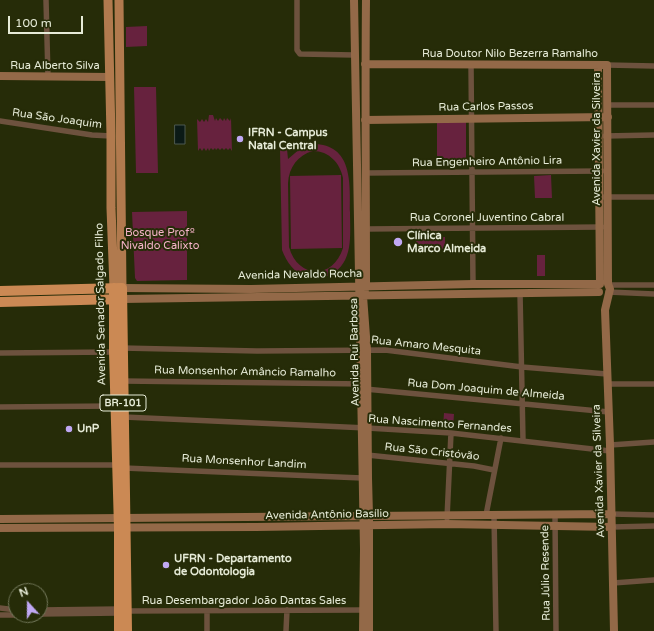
<!DOCTYPE html>
<html>
<head>
<meta charset="utf-8">
<style>
	body { margin:0 }
	#map { position:relative; width:654px; height:631px; overflow:hidden; background:#262c08; font-family:"Varela Round",sans-serif }
	canvas { display:block }
	.north { position:absolute; left:8px; top:583px; width:40px; height:40px; box-sizing:border-box; background:#262c08; border:1px solid #73785b; border-radius:50%; rotate:339deg; font-size:11px; font-weight:700; line-height:16px; text-align:center; color:#e6ebd7 }
	.north::after { content:''; display:block; margin:auto; width:14px; height:18px; background:#c0a8f4; clip-path:polygon(50% 0,100% 100%,50% 72%,0 100%) }
	.scale { position:absolute; left:8px; top:16px; width:75px; height:18px; box-sizing:border-box; border:2px solid #e6ebd7; border-top:0; padding-left:5px; font-size:12px; line-height:14px; white-space:nowrap; color:#e6ebd7; -webkit-text-stroke:3px #262c08; paint-order:stroke }
</style>
</head>
<body>
<div id="map">
<canvas width="654" height="631"></canvas>
<div class="north">N</div>
<div class="scale">100 m</div>
</div>
<script>
const c = document.querySelector('canvas').getContext('2d');
c.lineJoin = 'round';
function fillPath(path, color) { c.fillStyle = color; c.fill(path, 'evenodd'); }
function stroke(path, color, width, dash) { c.strokeStyle = color; c.lineWidth = width; c.lineCap = dash ? 'butt' : 'round'; c.setLineDash(dash || []); c.stroke(path); }
function label(font, color, halo, rows, align = 'center') {
  c.font = font + ' "Varela Round",sans-serif'; c.lineWidth = 4; c.setLineDash([]); c.textBaseline = 'middle'; c.strokeStyle = halo; c.fillStyle = color; for (const [text, x, y, turn = 0] of rows) {
    c.save(); c.translate(x, y); c.rotate((+turn || 0) * Math.PI / 180); c.textAlign = isNaN(turn) ? turn : align; if (halo) c.strokeText(text, 0, 0); c.fillText(text, 0, 0); c.restore();
  }
}
const green = new Path2D(`
	M147,26V46L126,47V27Z
	M134,87H156L158,173H136Z
	M209,115H213L215,121L216,118L218,121L220,118L223,121L224,118L226,121L227,118L230,121L231,118L232,151L230,148L228,150L226,148L224,150L222,148L220,150L218,148L216,150L215,148L213,150L211,148L209,151L208,148L206,151L204,148L202,151L200,148L198,151L197,119L200,122L202,119L204,122L206,119L208,122Z
	M437,121L466,122V166L437,167Z
	M313,144C353,144 350,184 350,212C350,235 354,263 330,275C322,279 315,280 306,277C294,272 287,263 282,250L280,149H287L288,159L301,148ZM313,151C329,151 340,163 343,178V248C333,280 298,279 289,247L288,183C289,167 298,155 313,151Z
	M341,175L342,248L291,249L290,176Z
	M551,175L552,198H535L534,176Z
	M187,211V280L137,281L135,278L132,212Z
	M445,237V249L416,250V238Z
	M537,255H545V276H537Z
	M444,413L454,414L453,428L443,427Z`);
const water = new Path2D(`
	M175,125H185V144H175Z`);
const street = new Path2D(`
	M46,0L48,77
	M297,0V50L300,54L354,55
	M471,64L473,284
	M607,65L654,66
	M608,105H654
	M0,121L92,135L111,136
	M605,136L654,135
	M366,173L602,171
	M604,197H654
	M366,229L602,227
	M608,285H654
	M608,292L654,294
	M520,293L523,440
	M122,348L257,351L385,350L522,367L607,374
	M0,353L114,352
	M123,381L364,384
	M608,384H654
	M365,389L609,412
	M0,407L115,406
	M124,417L367,428L451,433L610,451
	M610,445L654,442
	M367,455L474,466L494,470
	M0,465H117
	M124,468L362,478
	M612,514L654,515
	M486,515L501,438
	M494,515L496,631
	M555,515L556,631
	M447,518L451,433
	M612,527L654,526
	M613,583L654,580
	M0,608L16,610
	M40,610L119,609
	M126,611L363,610
	M207,612V631
	M40,614L119,613
	M0,615H16
	M286,631L287,610`);
const secondary = new Path2D(`
	M354,0L364,549L363,631
	M366,0C365,93 366,185 366,278V286L363,296L367,350L368,478L369,515V631
	M365,64L607,65L608,284L610,289L605,310L610,445L614,631
	M598,65L600,284
	M0,76L110,77
	M365,120L608,117
	M122,288L251,289L473,284H600
	M122,299L599,292
	M0,519L612,514
	M0,528L256,527L447,524L612,527`);
const primary = new Path2D(`
	M108,0L111,136V208L114,288
	M119,0L122,288`);
const highway = new Path2D(`
	M114,288V352L119,528V631
	M0,291L122,288L127,631
	M0,302L120,299`);
const markers = [
	[240,139,4,"#c0a8f4"],
	[398,242,5,"#c0a8f4"],
	[69,429,4,"#c0a8f4"],
	[166,565,4,"#c0a8f4"]
];
const shields = [
	[123,403,46]
];
const shieldNames = [
	["BR-101",123,403]
];
const streetNames = [
	["Rua Doutor Nilo Bezerra Ramalho",510,54],
	["Rua Alberto Silva",55,66],
	["Rua Carlos Passos",486,107,-1],
	["Rua São Joaquim",57,119,8],
	["Avenida Xavier da Silveira",597,139,-90],
	["Rua Engenheiro Antônio Lira",487,162,-1],
	["Rua Coronel Juventino Cabral",487,218],
	["Avenida Nevaldo Rocha",300,275,-1],
	["Avenida Senador Salgado Filho",101,304,-91],
	["Rua Amaro Mesquita",426,346,6],
	["Avenida Rui Barbosa",355,352,-91],
	["Rua Monsenhor Amâncio Ramalho",245,372,1],
	["Rua Dom Joaquim de Almeida",486,390,5],
	["Rua Nascimento Fernandes",440,424,4],
	["Rua São Cristóvão",432,452,6],
	["Rua Monsenhor Landim",244,462,3],
	["Avenida Xavier da Silveira",599,471,-92],
	["Avenida Antônio Basílio",327,515,-1],
	["Rua Júlio Resende",546,573,-91],
	["Rua Desembargador João Dantas Sales",244,601]
];
const poiNames = [
	["IFRN - Campus",248,133],
	["Natal Central",248,146],
	["Clínica",407,236],
	["Marco Almeida",407,249],
	["UnP",77,429],
	["UFRN - Departamento",174,559],
	["de Odontologia",174,572]
];
const parkNames = [
	["Bosque Profº",160,233],
	["Nivaldo Calixto",160,246]
];
fillPath(green, '#67223e');
fillPath(water, '#0b1a16');
stroke(water, '#4d5950', 1);
stroke(street, '#6d523e', 5.5);
stroke(secondary, '#936948', 8);
stroke(primary, '#b17a4e', 9);
stroke(highway, '#cb8954', 10);
for (const [x, y, r, color] of markers) { const dot = new Path2D(); dot.arc(x, y, r, 0, 2 * Math.PI); c.fillStyle = color; c.fill(dot); stroke(dot, '#262c08', 1.5); }
for (const [x, y, w] of shields) { const box = new Path2D(); box.roundRect(x - w / 2, y - 8, w, 16, 3); c.fillStyle = '#262c08'; c.fill(box); stroke(box, '#e6ebd7', 1); }
label('bold 10px', '#e6ebd7', null, shieldNames);
label('11px', '#e6ebd7', '#262c08', streetNames);
label('bold 11px', '#e6ebd7', '#262c08', poiNames, 'left');
label('11px', '#f5b3c8', '#262c08', parkNames);
</script>
</body>
</html>
